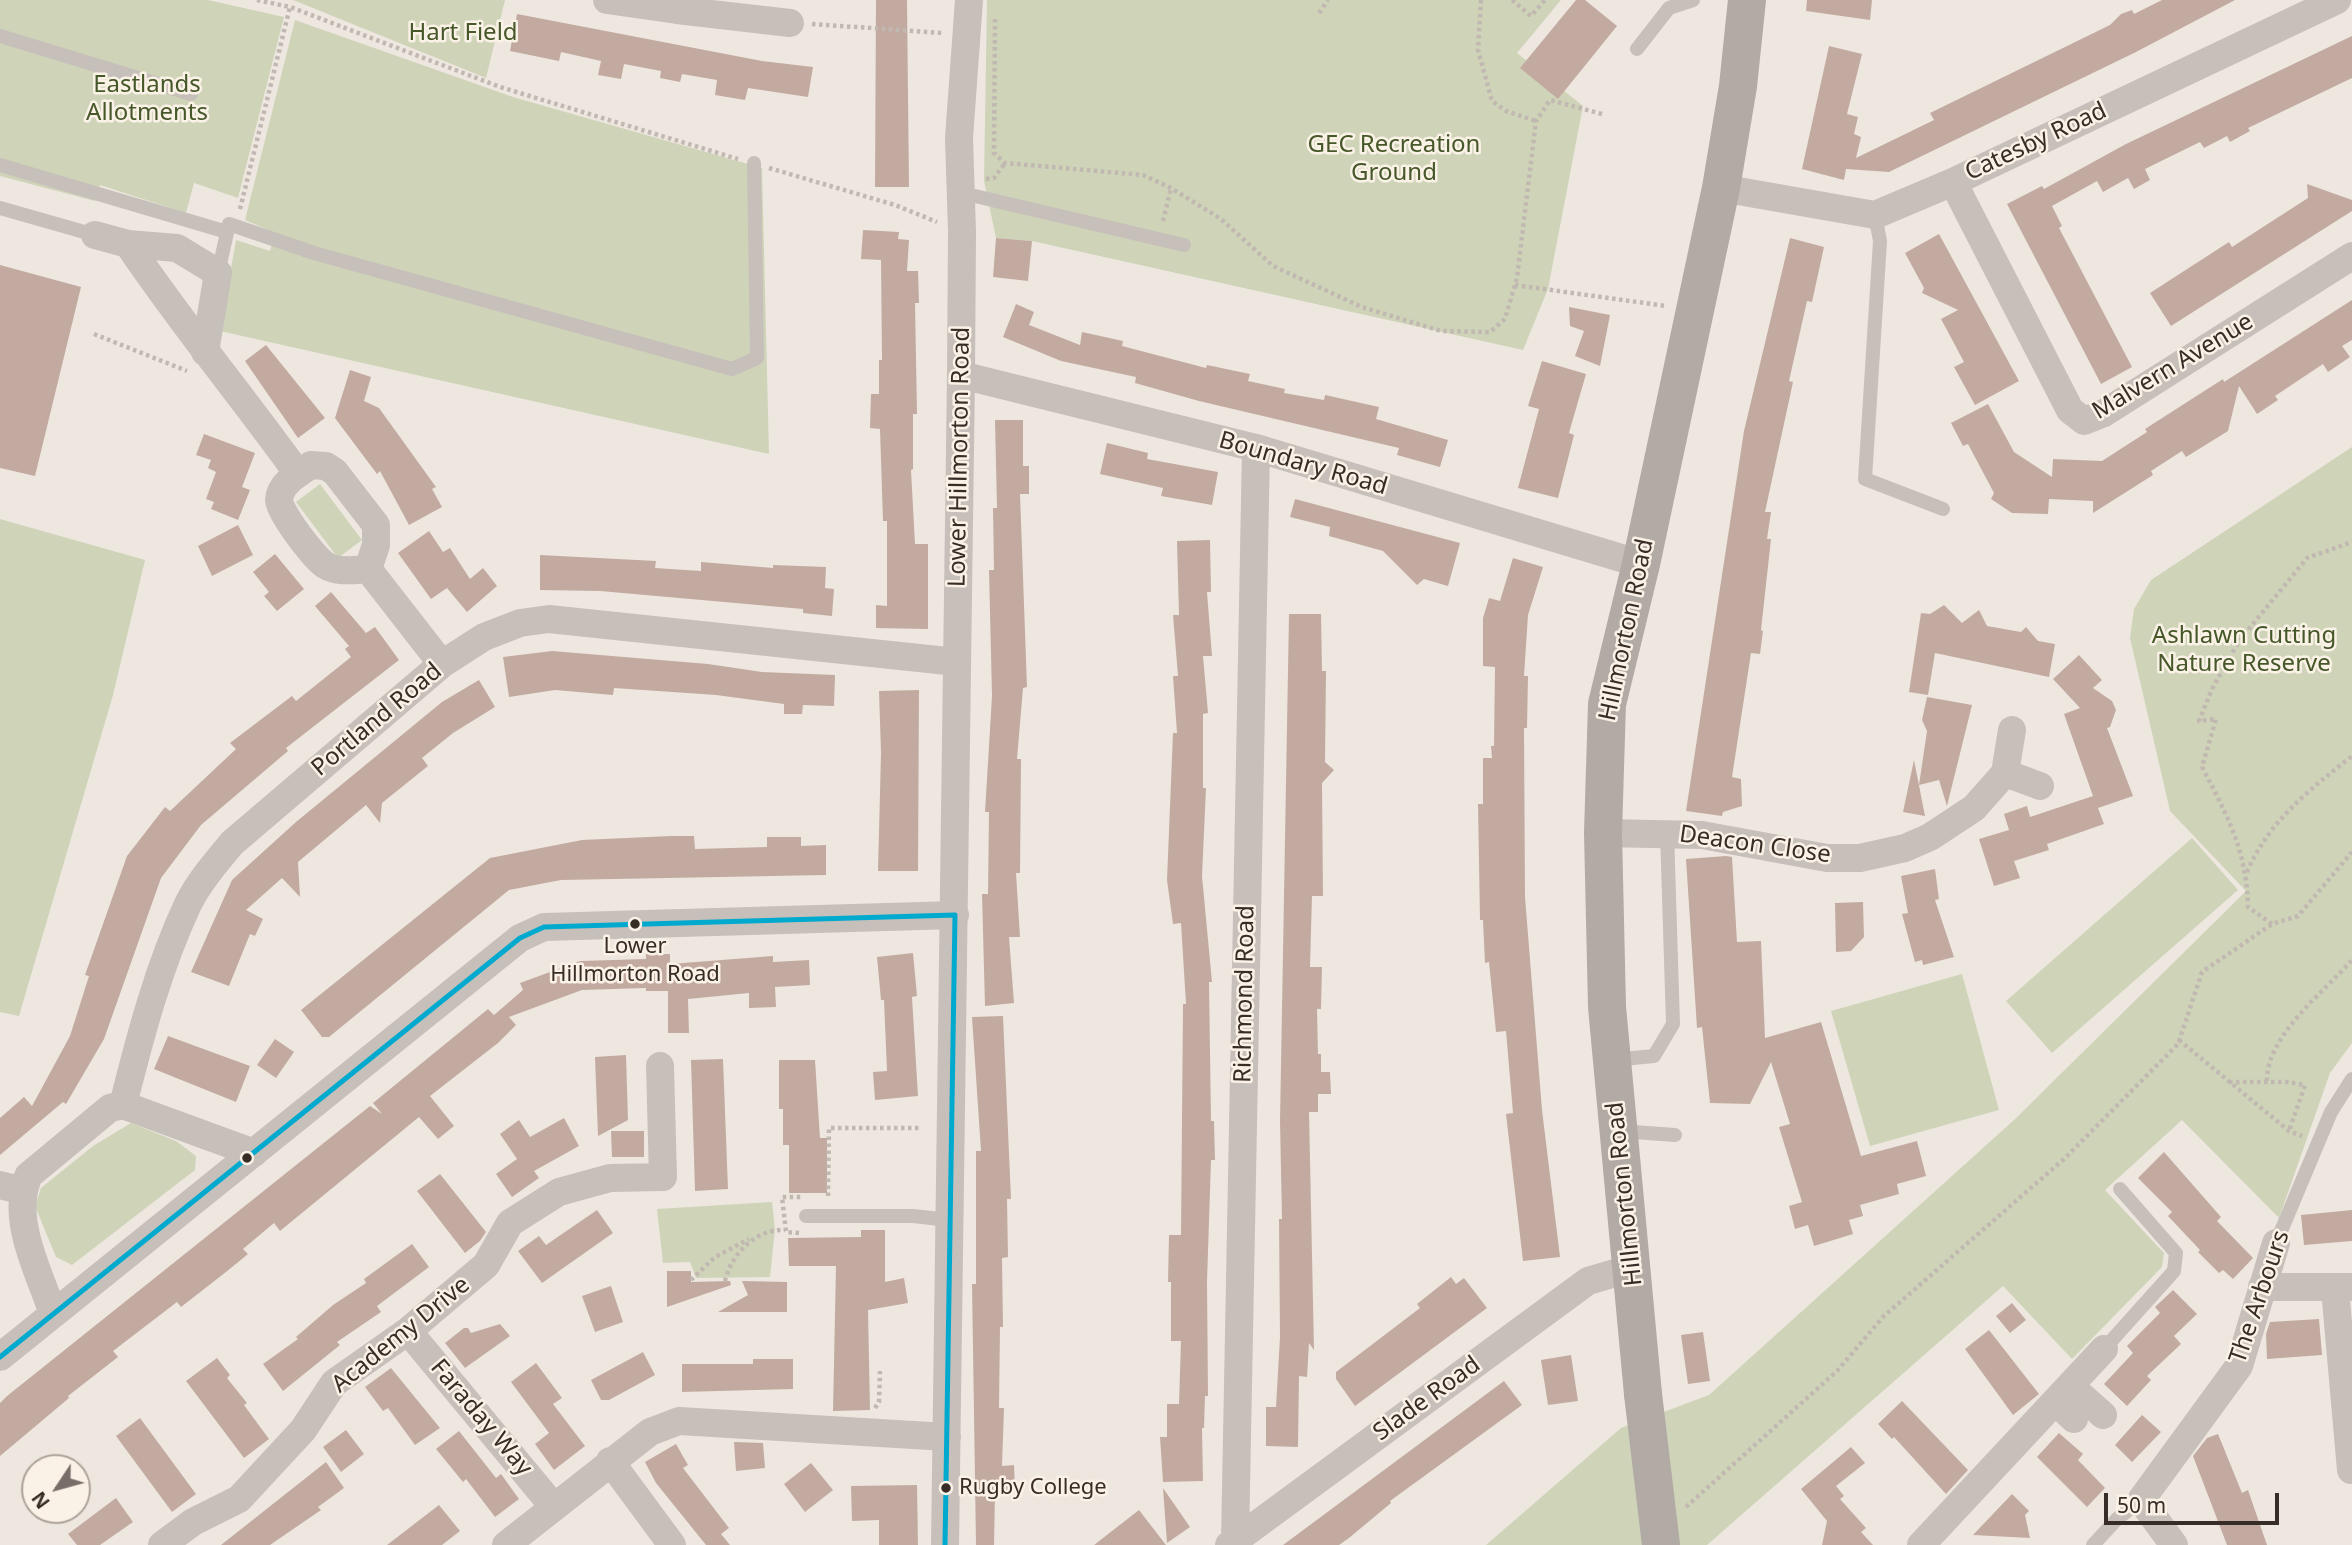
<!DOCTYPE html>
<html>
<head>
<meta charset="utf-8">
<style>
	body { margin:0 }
	#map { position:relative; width:2352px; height:1545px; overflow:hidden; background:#eee7e0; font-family:"Noto Sans",sans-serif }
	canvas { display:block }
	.north { position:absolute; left:21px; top:1454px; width:70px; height:70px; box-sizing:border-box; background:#fbf2e7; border:2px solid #ada39a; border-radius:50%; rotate:234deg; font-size:19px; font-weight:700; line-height:28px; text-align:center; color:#382c27 }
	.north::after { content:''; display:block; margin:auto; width:24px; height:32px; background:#786d68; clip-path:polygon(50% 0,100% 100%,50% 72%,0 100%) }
	.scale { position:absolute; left:2104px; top:1493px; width:175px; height:32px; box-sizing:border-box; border:4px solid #382c27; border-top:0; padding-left:9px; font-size:21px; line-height:24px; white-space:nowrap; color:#382c27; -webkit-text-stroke:5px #fbf2e7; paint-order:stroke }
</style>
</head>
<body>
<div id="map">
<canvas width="2352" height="1545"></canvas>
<div class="north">N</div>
<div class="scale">50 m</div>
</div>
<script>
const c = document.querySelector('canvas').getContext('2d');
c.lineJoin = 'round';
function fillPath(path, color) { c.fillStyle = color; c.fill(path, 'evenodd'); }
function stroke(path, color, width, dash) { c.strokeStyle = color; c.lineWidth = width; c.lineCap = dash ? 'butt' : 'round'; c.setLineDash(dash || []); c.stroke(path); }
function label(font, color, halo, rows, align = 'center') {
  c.font = font + ' "Noto Sans",sans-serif'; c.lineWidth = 5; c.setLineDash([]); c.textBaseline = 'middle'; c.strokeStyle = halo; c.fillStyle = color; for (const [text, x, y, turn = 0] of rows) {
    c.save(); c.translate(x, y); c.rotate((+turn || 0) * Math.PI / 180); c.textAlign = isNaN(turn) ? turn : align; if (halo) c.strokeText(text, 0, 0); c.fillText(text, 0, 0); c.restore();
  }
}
const green = new Path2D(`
	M0,0H208L284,17L238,198L194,183L186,213L100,185L95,201L0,176Z
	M293,0H505L486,78Z
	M987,0H1561L1517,53L1583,106L1548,289L1523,350L1032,241L996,238L984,181Z
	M295,20L513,97L762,168L769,454L220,331L236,240L270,251L275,233L245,220Z
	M2352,447V1043L2330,1073L2279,1218L2182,1120L2105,1190L2164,1253L2162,1267L2072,1359L2003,1286L1707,1545H1486L1621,1428L1709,1395L2014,1120L2246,891L2170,811L2130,638L2134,609L2151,580Z
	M320,484L362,540L338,558L296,502Z
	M0,519L145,560L113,695L19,1016L0,1012Z
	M2192,838L2238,890L2052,1053L2006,1001Z
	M1962,974L1999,1110L1870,1146L1831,1011Z
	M131,1123L176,1141L196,1156L195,1170L72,1265L56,1257L35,1206L41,1188L93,1146Z
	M772,1202L775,1229L770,1277L696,1278L690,1262L663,1263L657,1209Z`);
const building = new Path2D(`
	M876,0H907L909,187H875Z
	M1576,0H1585L1617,26L1558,99L1520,68Z
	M1807,0H1872L1870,20L1806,11Z
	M2162,0H2235L2136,52L1889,172L1846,169L1844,180L1802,169L1829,46L1862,54L1847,114L1858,117L1854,134L1861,137L1856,158L1934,120L1930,113L2110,25L2121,14L2132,10L2134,14Z
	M517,14L762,61L813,67L808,97L748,88L745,100L715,95L717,80L682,74L680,82L660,78L661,71L624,64L621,79L598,75L601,61L561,52L559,61L510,51Z
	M2352,36V78L2248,128L2250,131L2230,142L2227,136L2204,148L2200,142L2145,169L2150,180L2134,189L2128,178L2103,192L2097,181L2052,206L2062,226L2059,228L2132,367L2101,384L2007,204L2042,186L2044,189L2126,144Z
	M2307,184L2352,200V211L2171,326L2150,293L2229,242L2232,247L2308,198Z
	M863,230L899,232L898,239L909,240L907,271H918L919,303H915L917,414H913V469L911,470L915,544H928V629L876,628V605L887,606V521H883L880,429L870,428L871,394H879V360H882L881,260L861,259Z
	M1939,234L2019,381L1975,405L1954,367L1964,362L1941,319L1958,310L1922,293L1924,288L1905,253Z
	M996,238L1032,241L1028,281L993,277Z
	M1790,238L1824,247L1812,302L1807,301L1789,381L1793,382L1765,512H1771L1767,539H1771L1761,630L1763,631L1760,654L1751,653L1732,777L1741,779L1742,806L1723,812L1722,816L1686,811L1744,431Z
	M0,265L81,287L35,476L0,468Z
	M2352,300V340L2342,346L2350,357L2328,372L2323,364L2275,396L2278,400L2257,414L2239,386L2228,431L2186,457L2182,451L2151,471L2153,475L2093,513V501L2049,499L2048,514L2012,513L1991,499L1994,493L1968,444L1963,446L1951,423L1988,404L2014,452L2052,477L2053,459L2102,461L2147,432L2145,429L2223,379L2224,382Z
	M1016,304L1034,312L1029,325L1080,345L1082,332L1123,341L1122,346L1206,368L1207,365L1250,374L1248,381L1285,389L1284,393L1324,400L1325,395L1379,407L1376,419L1448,440L1440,467L1397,455L1399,448L1199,401L1135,383L1136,377L1061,361L1003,337Z
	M1569,307L1610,315L1600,366L1575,356L1584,331L1570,326Z
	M266,345L325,418L298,438L245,361Z
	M1542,361L1586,374L1569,433L1574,435L1558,498L1518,488L1539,409L1528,406Z
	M350,370L371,377L364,401L379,408L436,487L432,489L442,507L409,525L380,471L377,474L335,418Z
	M995,420H1023V466H1029V494H1020L1027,687L1023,688L1017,759H1021L1020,873H1016L1020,937H1009L1014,1003L985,1006L982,894H988L989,812H985L992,696L989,570H994L993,508H997Z
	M204,434L255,453L242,487L250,490L238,520L211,509L214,502L206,499L216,472L208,468L211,460L196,455Z
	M1107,443L1148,453L1147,459L1218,472L1212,505L1161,496L1163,488L1100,474Z
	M1295,499L1460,543L1448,586L1424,579L1417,585L1383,551L1329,536L1330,527L1290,517Z
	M238,525L253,555L212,576L198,546Z
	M429,531L443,552L450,548L470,579L483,568L497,586L467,612L447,588L431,599L398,553Z
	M1210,540L1211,592H1207L1212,656H1203L1208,713L1203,714V788H1206L1202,876L1212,982H1209L1211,1121H1214L1215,1160H1211L1207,1282L1208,1396H1205L1204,1428H1202L1203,1481L1163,1482L1160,1437H1167V1404H1179L1181,1341H1171V1282H1168L1169,1235H1181L1183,1004H1186L1181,923L1173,924L1167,880L1173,733H1177L1173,676H1178L1173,615H1179L1177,541Z
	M275,554L304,589L277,611L264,596L269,592L253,572Z
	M540,555L656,561L655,568L701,571V562L773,568V565L826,567L825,588L834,589L832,616L803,613V609L600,591L540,590Z
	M1513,558L1543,567L1528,615L1524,676H1528L1527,728H1524L1525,897L1542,1110L1560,1257L1523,1261L1506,1114L1513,1113L1506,1031L1496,1032L1489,962L1485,963L1483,920H1480L1478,804H1483V758H1492L1491,746H1494L1495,667L1483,666V618L1489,598L1500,601Z
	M331,592L366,633L375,627L399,660L286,748L288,751L201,825L161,878L104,1039L66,1104L63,1102L0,1155V1118L24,1097L32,1106L70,1036L89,976L85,975L127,856L165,807L170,811L236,749L230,743L292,696L296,701L351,657L345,649L349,646L315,606Z
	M1944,605L1962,623L1979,610L1987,626L2021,632L2026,627L2038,641L2055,644L2049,677L1935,653L1928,695L1909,692L1921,613L1930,614Z
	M1289,614H1321L1322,671H1326L1325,762L1334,770L1322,783L1323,896H1312L1310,967H1322L1321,1009H1317L1318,1054H1321V1072H1330L1331,1094H1318V1112H1309L1314,1350L1309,1343L1307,1377L1299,1376L1298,1447L1266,1446V1407H1276L1280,1337L1279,1219H1282L1280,1121Z
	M552,651L708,664L762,672L835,675L834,706L803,705L802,714H784V704L716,695L614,688L613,695L555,690L509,697L503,657Z
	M2079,655L2102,680L2093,688L2112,701L2116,710L2110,727L2107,728L2133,796L2098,808L2104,824L2047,844L2049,850L2014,861L2020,878L1994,886L1979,839L2009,830L2004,814L2027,806L2030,817L2093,796L2064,714L2080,708L2053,679Z
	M479,680L495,707L453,733L422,758L428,766L382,803L380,823L366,805L298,862L300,897L282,878L246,910L263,919L255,936L250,934L229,986L191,972L232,880L296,822L442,702Z
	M919,690L918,871H878L881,753L879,691Z
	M1927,697L1972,705L1947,806L1939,780L1919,785L1927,731L1922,720Z
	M1914,760L1925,816L1903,812Z
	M671,836H694L695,849L767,847V837H801V846L826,845V875L561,880L509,890L329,1037H322L301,1010L490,858L582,840Z
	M1726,856L1732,857L1737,942L1761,941L1765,1038L1821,1022L1861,1156L1917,1141L1926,1176L1897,1184L1899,1194L1860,1205L1863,1216L1849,1220L1853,1234L1814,1246L1808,1225L1795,1229L1789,1206L1802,1202L1779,1127L1790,1124L1771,1062L1750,1104L1710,1103L1702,1027L1697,1028L1686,859Z
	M1935,869L1939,899L1935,900L1954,957L1923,965L1922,960L1915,962L1902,914L1908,913L1901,876Z
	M1863,902L1864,937L1851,951L1836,952L1835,903Z
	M913,953L917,996L912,997L918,1096L875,1100L873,1072L887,1071L884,1000H881L877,957Z
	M646,954H670V964L773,956V962L809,960L810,985L775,987L776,1007L749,1008V993L688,999L689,1033H668V991H646V988L582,990L509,1017L516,1025L498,1043L430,1096L454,1126L438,1139L419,1117L280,1231L274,1223L243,1249L248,1254L226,1272L181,1307L177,1302L113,1351L118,1357L68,1396L69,1398L0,1456V1403L7,1396L370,1106L382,1114L373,1103L488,1009L494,1015L523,990L520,983L580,961L646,959Z
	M1003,1016L1011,1199H1007L1008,1257L1002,1258L1003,1327H1000L999,1408H1004L1002,1466L1014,1465L1015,1491L995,1492L994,1545H976L972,1284H976V1151H981L972,1017Z
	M168,1036L250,1066L236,1102L154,1069Z
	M275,1039L294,1052L276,1078L257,1065Z
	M626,1055L628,1120L598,1136L595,1057Z
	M723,1059L728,1189L695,1191L691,1060Z
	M779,1060H815L820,1138H827V1193H789V1145H783V1109H779Z
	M564,1118L579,1146L534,1171L539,1178L512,1197L496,1174L517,1159L500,1134L519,1120L530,1137Z
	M611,1131H644V1157H612Z
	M2164,1152L2221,1217L2217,1221L2253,1258L2233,1279L2223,1270L2219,1273L2198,1252L2200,1250L2168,1216L2172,1212L2138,1178Z
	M440,1174L486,1232L480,1241L465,1253L417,1191Z
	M597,1210L613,1233L542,1283L518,1251L539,1236L546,1245Z
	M2352,1210V1241L2304,1245L2301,1215Z
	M861,1230H885V1282L904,1278L908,1303L868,1310L870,1410L833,1411L836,1266H789L788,1238L861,1237Z
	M412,1244L429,1267L377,1306L381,1312L337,1342L340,1345L283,1391L263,1364L298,1339L296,1337L333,1305L366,1283L364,1279Z
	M667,1271H691V1282L730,1281L731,1285L667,1307Z
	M1451,1277L1456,1284L1464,1278L1487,1308L1355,1406L1336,1379V1372L1420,1308L1417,1304Z
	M742,1281L787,1282V1312H718L748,1295Z
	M611,1286L623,1322L595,1332L582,1296Z
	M2173,1290L2197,1314L2174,1336L2181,1344L2147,1376L2151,1380L2127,1406L2104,1384L2133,1353L2127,1346L2160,1313L2155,1307Z
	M2012,1303L2026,1320L2010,1333L1996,1316Z
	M2319,1319L2322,1355L2267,1359L2266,1334L2270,1322Z
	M500,1324L510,1336L465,1368L445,1343L464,1328H468L471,1333Z
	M1989,1330L2039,1394L2013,1415L1965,1349Z
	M1703,1332L1710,1381L1688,1384L1681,1335Z
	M643,1352L655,1375L609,1400H601L591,1380Z
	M1571,1355L1578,1401L1548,1405L1541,1360Z
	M217,1358L230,1375L227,1378L247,1403L244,1405L269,1439L244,1458L186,1381Z
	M753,1359H793V1389L682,1392V1364H753Z
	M536,1363L562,1398L553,1404L585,1446L554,1470L535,1444L549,1433L511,1382Z
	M391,1368L440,1428L415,1445L388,1408L383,1411L365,1387Z
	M1504,1381L1522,1405L1390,1501L1391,1503L1349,1538L1339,1545H1283Z
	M1902,1401L1968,1470L1946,1494L1894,1437L1892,1439L1878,1424Z
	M2142,1415L2161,1432L2132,1462L2115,1445Z
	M140,1418L196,1494L172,1512L116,1436Z
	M346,1430L364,1454L341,1472L323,1447Z
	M459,1431L496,1478L501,1474L519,1499L495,1517L466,1479L463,1482L436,1449Z
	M2059,1433L2083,1454L2078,1460L2105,1488L2087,1507L2037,1457Z
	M2218,1434L2242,1493L2248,1490L2267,1545H2227L2193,1456L2207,1438Z
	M734,1442L763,1443L765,1468L736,1471Z
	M676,1444L688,1465L683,1468L729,1528L721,1534L730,1545H706L656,1483L645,1462Z
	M1851,1447L1865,1463L1836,1486L1844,1496L1840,1499L1866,1528L1861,1532L1873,1545H1822L1827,1521L1801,1489Z
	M326,1462L344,1488L318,1507L321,1510L270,1545H221Z
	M811,1463L833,1490L805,1512L784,1484Z
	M917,1485L918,1545H879V1520L852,1521L851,1486Z
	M1163,1488L1190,1527L1167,1543Z
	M2012,1494L2029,1511L2025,1515L2030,1538L1973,1535Z
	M116,1498L133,1522L100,1545H77L68,1534Z
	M439,1505L460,1531L442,1545H387Z
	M1139,1510L1166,1545H1094Z`);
const path = new Path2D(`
	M257,0L290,7L500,87L738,159
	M1481,0L1478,50L1492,101L1506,111L1536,121
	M1512,0L1531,16L1545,0
	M1319,13L1328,0
	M995,19L994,153L1005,163L1143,175L1171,188L1221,219L1273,266L1362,307L1441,331L1490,332L1505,319L1517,278L1536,121L1550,100L1602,114
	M812,24L943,33
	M769,168L895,205L937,222
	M986,179L994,178L1005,163
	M240,209L290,7
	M1163,221L1171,188
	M1515,285L1666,306
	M94,334L187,371
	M2247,872C2269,821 2309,790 2352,756
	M2272,924L2248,907C2247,851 2227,815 2202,767L2216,719L2199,721L2212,689L2239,641L2307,558L2352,542
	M2179,1040L2289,1131L2302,1136
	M2267,1081C2266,1036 2324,992 2352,960
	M2229,1082H2287L2305,1085L2289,1131
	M828,1196L829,1128H920
	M799,1233L786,1232L782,1197H802
	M691,1280L715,1257L749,1239
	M725,1281C731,1254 757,1228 785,1230
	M875,1408L879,1402L880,1371
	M1686,1507L1837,1371L1883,1317L2064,1159L2178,1044L2202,972L2272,924L2298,916L2352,852`);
const service = new Path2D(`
	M0,36L191,94
	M1637,49L1669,8L1693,0
	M0,165L227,232
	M962,193L1184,245
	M0,208L95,235
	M1875,215L1880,241L1865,479L1943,509
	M218,273L229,224L314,253L732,369L757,358L754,163
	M1612,1060L1654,1056L1673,1024L1667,832
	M1620,1131L1675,1135
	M806,1216H913L949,1220
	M2276,1243L2331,1112L2352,1079
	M2104,1349L2174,1271L2176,1253L2120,1189
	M2093,1545L2117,1519L2141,1500`);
const minor = new Path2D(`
	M607,0L677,10
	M678,0L677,10L790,23
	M1953,182L2070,410L2084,421L2104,413L2352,256
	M1721,188L1875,215L1953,182L2337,0
	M95,235L128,244C181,323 242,396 298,474
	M128,244L177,248L218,273L205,352
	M961,375L1256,448L1641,564
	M311,465L326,466L335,472L376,525V545L368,569C354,570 338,573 325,565C315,559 279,512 279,500C280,483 299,473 311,465Z
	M368,569L442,664
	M2005,773L2040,786
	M1603,833L1702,835L1827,858H1860L1905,848L1930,837L1974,808L2005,773L2012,730
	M123,1105L254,1153
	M0,1185L24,1191C16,1230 41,1277 53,1314
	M24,1191L28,1176L110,1108L123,1105C140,1037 158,968 188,904C199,882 216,862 232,843L442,664L484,637L520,623L549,619L957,662
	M2262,1287H2352
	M2335,1289L2351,1470
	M408,1331L553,1506
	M0,1357L520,938L544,927L955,915
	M2070,1386L2103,1415
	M2056,1402L2074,1419
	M610,1461L672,1545
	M1235,1541L1256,448
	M162,1545L193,1522L239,1499L303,1430L334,1383L408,1331L486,1265L510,1223L559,1192L610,1178L663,1177L660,1066
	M506,1545L650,1432L679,1421L947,1437
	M945,1545L961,375L962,232L959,138L969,0
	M1229,1545L1588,1281L1632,1268
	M1921,1545L2104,1349
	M2174,1545L2141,1500L2239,1366L2276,1243`);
const trunk = new Path2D(`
	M1643,1394L1607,1007L1603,833L1607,704L1641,564L1721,188L1738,86L1747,0`);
const trunkBridge = new Path2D(`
	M1643,1394L1661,1545`);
const bus1 = new Path2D(`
	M0,1357L520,938L544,927L955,915
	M945,1545L955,915`);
const markers = [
	[635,924,6,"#382c27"],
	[247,1158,6,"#382c27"],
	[946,1488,6,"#382c27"]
];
const busNames = [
	["Lower",635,947],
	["Hillmorton Road",635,975],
	["Rugby College",959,1488,"left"]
];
const parkNames = [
	["Hart Field",463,33],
	["Eastlands",147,85],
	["Allotments",147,113],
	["GEC Recreation",1394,145],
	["Ground",1394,173],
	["Ashlawn Cutting",2244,636],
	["Nature Reserve",2244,664]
];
const streetNames = [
	["Catesby Road",2036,142,-25],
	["Malvern Avenue",2173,367,-31],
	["Lower Hillmorton Road",960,457,-89],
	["Boundary Road",1303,464,16],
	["Hillmorton Road",1627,630,-78],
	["Portland Road",377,720,-40],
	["Deacon Close",1755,845,8],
	["Richmond Road",1245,994,-89],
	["Hillmorton Road",1625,1194,-96],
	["The Arbours",2260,1297,-71],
	["Academy Drive",401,1335,-39],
	["Slade Road",1427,1399,-36],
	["Faraday Way",481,1418,50]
];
fillPath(green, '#cfd4b9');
fillPath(building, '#c3aaa0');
stroke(path, '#c0b8b1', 4.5, [3.5, 3.5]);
stroke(service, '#c7bfb9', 14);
stroke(minor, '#c7bfb9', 28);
stroke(trunk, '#b2aaa4', 38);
stroke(trunkBridge, '#b2aaa4', 38);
stroke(bus1, '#00a9ce', 5);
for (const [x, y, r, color] of markers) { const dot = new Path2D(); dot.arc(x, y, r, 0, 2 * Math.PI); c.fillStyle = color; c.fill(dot); stroke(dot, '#fbf2e7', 2.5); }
label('22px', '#382c27', '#fbf2e7', busNames);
label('24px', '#465829', '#fbf2e7', parkNames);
label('24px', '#382c27', '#fbf2e7', streetNames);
</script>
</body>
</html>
